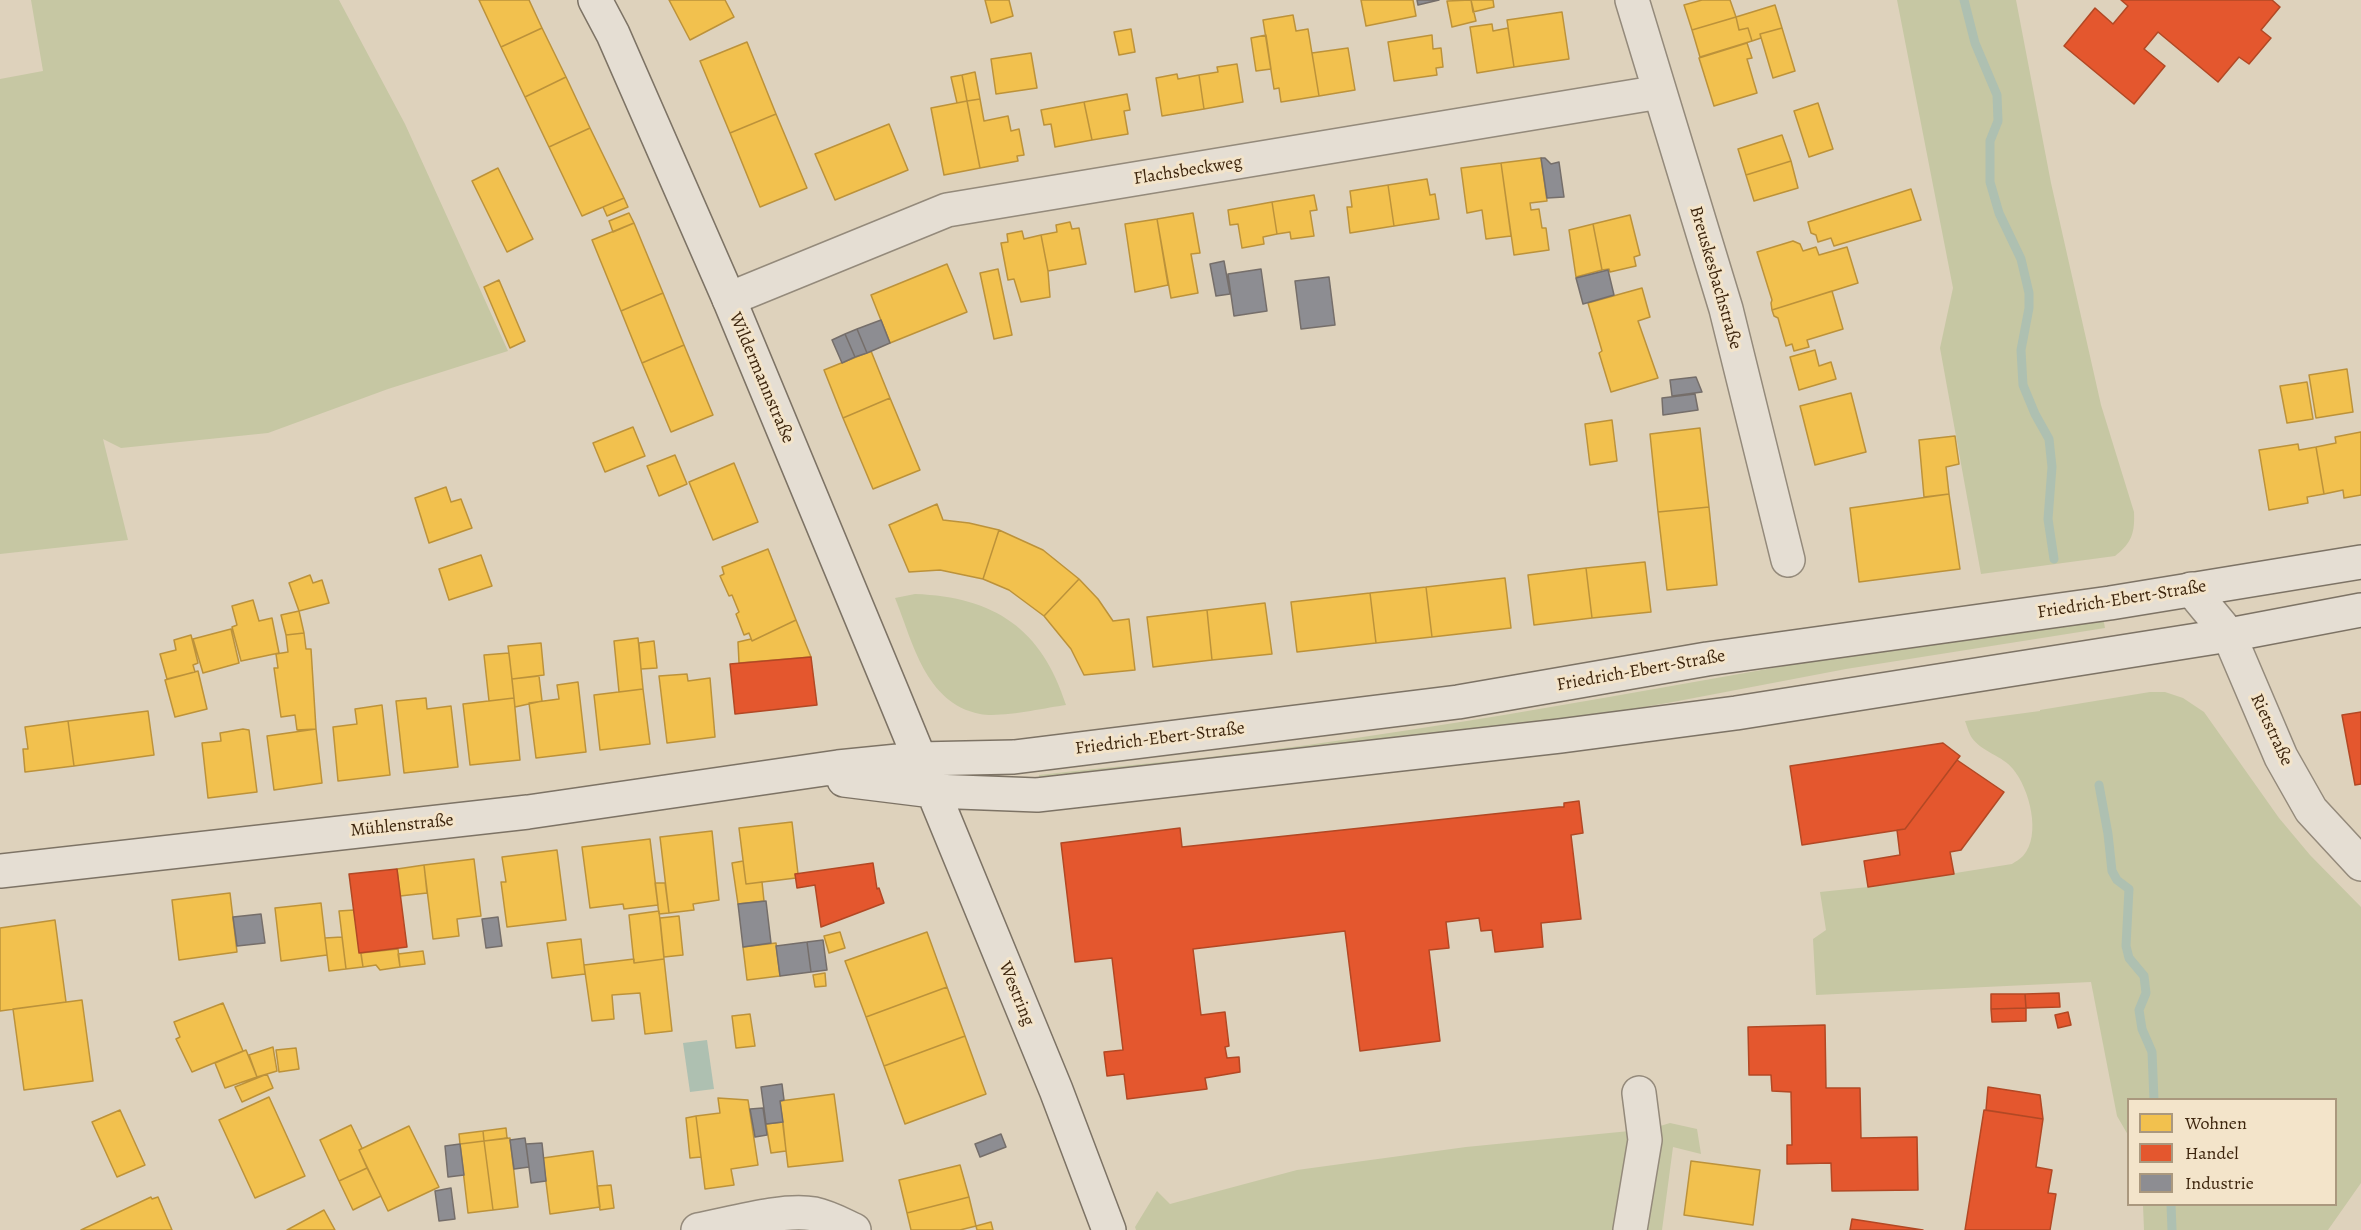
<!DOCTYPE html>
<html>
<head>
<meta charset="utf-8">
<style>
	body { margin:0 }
	#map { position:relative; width:2361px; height:1230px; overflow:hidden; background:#ded2bc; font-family:Alegreya,serif }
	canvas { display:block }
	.legend { position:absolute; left:2127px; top:1098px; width:210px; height:108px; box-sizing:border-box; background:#f3e4ca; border:2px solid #aa987e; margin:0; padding:8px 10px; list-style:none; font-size:18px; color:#3d250d }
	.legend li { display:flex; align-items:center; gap:12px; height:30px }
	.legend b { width:30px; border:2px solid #aa987e }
</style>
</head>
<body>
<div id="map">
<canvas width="2361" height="1230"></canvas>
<ul class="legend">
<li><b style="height:16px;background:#f2c14e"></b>Wohnen</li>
<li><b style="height:16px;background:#e4572e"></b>Handel</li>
<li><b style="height:16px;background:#8d8d92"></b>Industrie</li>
</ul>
</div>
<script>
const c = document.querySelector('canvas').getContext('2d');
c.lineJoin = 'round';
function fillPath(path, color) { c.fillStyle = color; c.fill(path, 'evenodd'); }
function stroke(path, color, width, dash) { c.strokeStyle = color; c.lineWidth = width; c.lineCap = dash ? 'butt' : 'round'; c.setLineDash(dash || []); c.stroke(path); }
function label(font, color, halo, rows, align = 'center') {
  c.font = font + ' Alegreya,serif'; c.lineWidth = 6; c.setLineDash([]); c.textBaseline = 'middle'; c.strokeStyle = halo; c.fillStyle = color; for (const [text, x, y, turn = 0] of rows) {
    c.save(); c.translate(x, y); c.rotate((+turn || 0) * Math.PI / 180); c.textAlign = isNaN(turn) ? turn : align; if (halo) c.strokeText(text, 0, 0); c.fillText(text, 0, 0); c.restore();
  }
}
const green = new Path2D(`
	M31,0H339L405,124L508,351L388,389L268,433L121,448L103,439L128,540L0,554V79L43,71Z
	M1897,0H2016L2051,183L2101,405L2134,512C2135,532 2132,543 2115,556L1981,574L1940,348L1953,288Z
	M915,594C995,597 1042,629 1066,705C1044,708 1001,718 980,714C925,703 913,642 895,598Z
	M2102,612L2105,628L1846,669L1673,702L1563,721L1040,783L1039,775C1129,765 1219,757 1308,745C1574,708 1837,653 2102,612Z
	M2150,692H2165L2183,698L2204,712L2279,818L2310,855L2361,907V1183L2328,1230H2144L2143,1205L2336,1204V1100H2128V1135L2117,1116L2091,982L1816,995L1813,939L1826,930L1820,892L1868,887L2012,864C2015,862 2020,859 2023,856C2042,835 2029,788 2013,769C2003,756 1982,752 1972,738C1969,734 1967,726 1965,721L2040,711V712V710Z
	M1670,1123L1697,1129L1701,1154L1673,1147L1662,1230H1638L1657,1127Z
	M1640,1130L1622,1230H1136L1135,1227L1157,1191L1170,1204L1297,1170L1466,1147Z`);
const water = new Path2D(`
	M707,1040L714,1089L690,1092L683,1043Z`);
const homes = new Path2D(`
	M479,0H529L542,28L501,47Z
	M669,0H725L734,17L690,40Z
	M985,0H1009L1013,16L991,23Z
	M1361,0H1413L1416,16L1366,26Z
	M1471,0L1476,21L1452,27L1447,1Z
	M1471,0H1493L1494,7L1473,12Z
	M1702,0H1730L1736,17L1692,30L1684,5Z
	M1775,5L1782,28L1760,34L1761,38L1752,41L1748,28L1739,30L1736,17Z
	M1562,12L1569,59L1514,67L1507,20Z
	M1293,15L1296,31L1308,29L1319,96L1281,102L1279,88L1274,89L1263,20Z
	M1736,17L1739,30L1748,28L1752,41L1700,57L1692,30Z
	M1492,24L1493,31L1508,28L1514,67L1477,73L1470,27Z
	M542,28L566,77L525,97L501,47Z
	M1782,28L1795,71L1773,78L1760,34Z
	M1131,29L1135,52L1119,55L1114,32Z
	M1266,35L1271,69L1256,71L1251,38Z
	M1432,35L1433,49L1441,48L1443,67L1436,68L1437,75L1394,81L1388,42Z
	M747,42L776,114L730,133L700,61Z
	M1747,43L1752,58L1747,59L1757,93L1714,106L1699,58Z
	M1348,48L1355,90L1319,96L1312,53Z
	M1031,53L1037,88L996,94L991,59Z
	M1237,64L1243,102L1204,109L1199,75L1218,72L1217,67Z
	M975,72L980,99L967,101L962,75Z
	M1177,74L1178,79L1199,75L1204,109L1162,116L1156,78Z
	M962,75L967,101L957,103L951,77Z
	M566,77L590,128L549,147L525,97Z
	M1127,94L1130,110L1124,111L1128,134L1092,140L1084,102Z
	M980,99L984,121L1008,116L1011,131L1019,129L1024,155L1017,156L1018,161L980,168L967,101Z
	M967,101L980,168L944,175L931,108Z
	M1084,102L1092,140L1055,147L1051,124L1044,125L1041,110Z
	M1818,103L1833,149L1809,157L1794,111Z
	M776,114L807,188L760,207L730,133Z
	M889,124L908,170L835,200L815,154Z
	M590,128L624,198L582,216L549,147Z
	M1782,135L1791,161L1746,175L1738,149Z
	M1541,158L1547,201L1530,203L1531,210L1539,209L1542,228H1546L1549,250L1514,255L1501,163Z
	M1791,161L1798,188L1754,201L1746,175Z
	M1501,163L1511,236L1486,239L1482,210L1467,213L1461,168Z
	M498,168L533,239L507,252L472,181Z
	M1427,179L1430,195L1435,194L1439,219L1394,226L1388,185Z
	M1388,185L1394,226L1350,233L1347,207H1352L1350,191Z
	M1911,189L1921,220L1834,246L1831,238L1818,242L1816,235L1811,233L1808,222Z
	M1314,195L1317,210L1310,211L1314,236L1291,239L1290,232L1277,234L1272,202Z
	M624,198L628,207L607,216L603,207Z
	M1272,202L1277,234L1263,237L1264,244L1242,248L1238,224L1230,225L1228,210Z
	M629,213L634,223L613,232L609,221Z
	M1193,213L1200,253L1191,254L1198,293L1171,298L1157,219Z
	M1630,215L1640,255L1634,257L1636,266L1610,272L1609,269L1602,270L1593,224Z
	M1157,219L1168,285L1135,292L1125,224Z
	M1070,222L1072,229L1079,228L1086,264L1048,271L1041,235L1057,232L1056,225Z
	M634,223L663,293L621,311L592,240Z
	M1593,224L1602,270L1576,277L1569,230Z
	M1022,231L1024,239L1041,235L1048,271L1050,297L1021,302L1014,279L1008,280L1001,243L1008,242L1007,234Z
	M1793,241L1800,244L1803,251L1816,247L1819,255L1847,247L1858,283L1772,310L1771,303L1772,300L1757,252Z
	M947,264L967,312L890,343L871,295Z
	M998,269L1012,335L994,339L980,273Z
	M499,280L525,341L510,348L484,287Z
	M1642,288L1650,317L1638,321L1658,378L1611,392L1599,353L1602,351L1588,303Z
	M1832,291L1843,329L1807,340L1809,347L1794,351L1792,344L1786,346L1778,318L1774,316L1772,310Z
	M663,293L684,345L642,363L621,311Z
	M684,345L713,415L671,432L642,363Z
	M1815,350L1819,366L1831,362L1836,379L1799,390L1790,357Z
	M871,351L890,398L843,418L824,370Z
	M2347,369L2353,412L2316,418L2309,375Z
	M2307,382L2313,419L2287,423L2280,386Z
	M1851,393L1866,452L1815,465L1800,406Z
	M890,398L920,470L873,489L843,418Z
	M1612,420L1617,461L1590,465L1585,424Z
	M633,427L645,456L605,472L593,443Z
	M1700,428L1709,507L1658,512L1650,434Z
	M2361,432V495L2344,498L2343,490L2324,494L2316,447L2336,443L2335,437Z
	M1955,436L1959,464L1946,467L1949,494L1924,497L1919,440Z
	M2298,444L2299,450L2316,447L2324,494L2307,497L2308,503L2269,510L2259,450Z
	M675,455L687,484L659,496L647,466Z
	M734,463L758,522L713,540L689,482Z
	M446,487L451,502L461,499L472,528L429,543L415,498Z
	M1949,494L1960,569L1859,582L1850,508Z
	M937,504L943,520L969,523L999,530L983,579L940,570L909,572L889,525Z
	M1709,507L1717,585L1667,590L1658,512Z
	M999,530L1043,550L1079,579L1044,616L1009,590L983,579Z
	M768,549L796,620L752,641L749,633L744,635L736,614L739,612L732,595L729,596L720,576L724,574L722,567Z
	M481,555L492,586L449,600L439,569Z
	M1645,562L1651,612L1592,618L1586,568Z
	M1586,568L1592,618L1534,625L1528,575Z
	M310,575L313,583L322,580L329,603L299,611L289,583Z
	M1505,578L1511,628L1432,637L1426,587Z
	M1079,579L1098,599L1113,621L1129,619L1135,670L1084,675L1071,649L1044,616Z
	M1426,587L1432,637L1376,643L1370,593Z
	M1370,593L1376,643L1297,652L1291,602Z
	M253,600L259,621L272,618L279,653L241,661L232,627L237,625L232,606Z
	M1265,603L1272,654L1212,660L1207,610Z
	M1207,610L1212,660L1153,667L1147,617Z
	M299,611L304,633L286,635L281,615Z
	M796,620L811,657L739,663L738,642L751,639L752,641Z
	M231,629L239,663L203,673L193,639Z
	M304,633L306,649H311L316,729L297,730L295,715L281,717L274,668H278L276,654L288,652L286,635Z
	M191,635L198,663L193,665L195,672L167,679L160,654L176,650L174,640Z
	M638,638L643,689L619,692L614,641Z
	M654,641L657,668L641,669L639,643Z
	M541,643L544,675L512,679L508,646Z
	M509,653L514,698L489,701L484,655Z
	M198,671L207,709L175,717L165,680Z
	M687,674L688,681L710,678L715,737L667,743L659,676Z
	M539,676L542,701L515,707L512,679Z
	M578,682L586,752L536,758L529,703L559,699L557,685Z
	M643,689L650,744L600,750L594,695Z
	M426,698L427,709L451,706L458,767L404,773L396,701Z
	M514,698L520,760L470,765L463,704Z
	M382,705L390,775L338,781L333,727L357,724L355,709Z
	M148,711L154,755L74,766L68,721Z
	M68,721L74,766L25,772L23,749H28L25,727Z
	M243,729L249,730L257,792L208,798L202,743L221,741L220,733Z
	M316,729L322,783L274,790L267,736Z
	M792,822L798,874H795L796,878L746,884L739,828Z
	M712,831L719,900L693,904L694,910L669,913L660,837Z
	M650,839L658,905L624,909L623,904L590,908L582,847Z
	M557,850L566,920L507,927L501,882H506L502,857Z
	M474,859L481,916L457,919L459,936L433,939L424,865Z
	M743,861L746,884L762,882L764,901L738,904L732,863Z
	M424,865L427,893L400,896L397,869Z
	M655,883H665L669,913L659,914Z
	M230,893L237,952L179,960L172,900Z
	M321,903L327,955L281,961L275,908Z
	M354,910L363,967L346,969L339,911Z
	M659,911L664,959L634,963L629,915Z
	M679,916L683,955L664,957L660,918Z
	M55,920L66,1002L0,1011V928Z
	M840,932L845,948L829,953L824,936Z
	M927,932L947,987L866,1017L845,961Z
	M342,937L346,969L329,971L325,938Z
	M581,939L585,974L552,978L547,943Z
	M776,943L780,976L747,980L743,947Z
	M398,949L400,967L380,970L376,965L363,967L361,953Z
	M423,951L425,964L400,967L398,954Z
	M634,959V963L664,959L672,1031L645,1034L640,993L612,995L614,1019L592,1021L584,965Z
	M825,973L826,986L815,987L813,975Z
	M947,987L965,1036L884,1066L866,1017Z
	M82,1000L93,1081L24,1090L13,1009Z
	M223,1003L243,1051L192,1072L176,1039L180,1037L174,1022Z
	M750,1014L755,1046L736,1048L732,1016Z
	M965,1036L986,1094L905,1124L884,1066Z
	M273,1047L277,1071L257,1077L249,1055Z
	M296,1048L299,1069L279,1072L276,1050Z
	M246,1050L257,1077L225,1088L215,1063Z
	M267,1074L273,1088L242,1102L235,1087Z
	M834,1094L843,1161L788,1167L780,1101Z
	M269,1097L305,1176L255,1198L219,1120Z
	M718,1098L748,1100L758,1165L731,1169L734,1185L705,1189L696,1116L720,1113Z
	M120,1110L145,1165L117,1177L92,1122Z
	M696,1116L701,1157L690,1158L686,1118Z
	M783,1122L786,1151L771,1153L766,1124Z
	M351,1125L362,1148L359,1150L367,1168L339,1181L320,1140Z
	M409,1126L439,1187L388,1211L359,1150Z
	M506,1128L507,1138L484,1141L483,1131Z
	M483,1131L484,1141L460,1144L459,1134Z
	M510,1138L518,1207L493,1210L484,1141Z
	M484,1141L493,1210L468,1213L460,1144Z
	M593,1151L600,1207L550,1214L543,1158Z
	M1691,1161L1760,1170L1753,1225L1684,1215Z
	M960,1165L969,1197L907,1213L899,1180Z
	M367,1168L381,1196L353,1210L339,1181Z
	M611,1185L614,1208L600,1210L597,1186Z
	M151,1197L152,1199L158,1197L172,1230H81Z
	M969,1197L976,1226L960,1230H911L907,1213Z
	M324,1210L335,1230H287Z
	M991,1222L993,1230H977L976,1226Z`);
const shops = new Path2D(`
	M2121,0H2272L2280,7L2261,30L2271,38L2249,64L2239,57L2218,82L2158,32L2144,49L2165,66L2134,104L2064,46L2095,8L2113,24L2128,6Z
	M811,657L817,705L735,714L730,664Z
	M2361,712V784L2355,785L2342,715Z
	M1943,743L1960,756L1905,829L1802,845L1790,766Z
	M1957,760L2004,792L1961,850L1950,852L1954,874L1868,887L1864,861L1900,855L1897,830L1905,829Z
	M1579,801L1583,833L1571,835L1581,919L1541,923L1543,947L1495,952L1492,930L1481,931L1479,918L1446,922L1449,948L1429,950L1440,1041L1360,1051L1345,931L1193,949L1201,1015L1225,1012L1229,1046L1225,1047L1227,1058L1239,1057L1240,1072L1205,1078L1207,1089L1127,1099L1124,1074L1107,1076L1104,1052L1123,1050L1112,958L1075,962L1061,843L1180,828L1182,847L1559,807H1564V803Z
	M873,863L877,889L879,888L884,903L821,927L815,885L797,888L795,874Z
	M397,869L407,947L359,953L349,874Z
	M2059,993L2060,1007L2026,1008L2025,994Z
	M1991,994H2025L2026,1008L1991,1009Z
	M2026,1008V1021L1992,1022L1991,1009Z
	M2068,1012L2071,1025L2058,1028L2055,1015Z
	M1825,1025L1826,1088H1860L1861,1138L1917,1137L1918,1190L1832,1191L1831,1163L1787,1164V1145H1792L1791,1092L1772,1091L1771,1075H1749L1748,1027Z
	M1988,1087L2040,1095L2043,1119L1986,1110Z
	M1984,1110L2043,1119L2036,1167L2052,1170L2048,1193L2056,1194L2050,1230H1965Z
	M1852,1219L1923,1230H1850Z`);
const industry = new Path2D(`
	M1417,0H1439L1418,5Z
	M1541,158H1545L1551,164L1559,162L1564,197L1547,198Z
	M1224,261L1230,294L1216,296L1210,264Z
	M1261,269L1267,311L1234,316L1228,274Z
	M1608,270L1614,295L1583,304L1576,278Z
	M1329,277L1335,325L1301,329L1295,281Z
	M881,320L890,343L867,353L857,329Z
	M857,329L867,353L855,357L845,334Z
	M845,334L855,357L842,363L832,340Z
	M1696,377L1702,392L1672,396L1670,380Z
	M1695,394L1698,410L1663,415L1662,398Z
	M766,901L771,943L743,947L738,904Z
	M261,914L265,943L237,946L233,917Z
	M498,917L502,946L486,948L482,919Z
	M823,940L827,970L811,972L807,942Z
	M807,942L811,972L780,976L776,946Z
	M782,1084L784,1100L780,1101L783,1122L766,1124L761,1087Z
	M763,1108L767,1135L755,1137L750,1109Z
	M1001,1134L1006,1147L980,1157L975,1144Z
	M525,1138L529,1167L514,1169L510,1140Z
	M542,1143L546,1181L531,1183L526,1144Z
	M460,1144L464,1175L448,1177L445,1146Z
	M451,1188L455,1219L439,1221L435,1191Z`);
const stream = new Path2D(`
	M1964,0L1975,43L1997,95L1998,121L1990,141V182L1999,213L2021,259L2029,293V308L2021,350L2023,385L2035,414L2049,439L2052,467L2048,519L2054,559
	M2099,785L2108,834L2112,871L2117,880L2129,889L2126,946L2129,958L2144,976L2146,993L2139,1010L2142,1029L2152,1052L2154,1100
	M2171,1204L2172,1230`);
const street = new Path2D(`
	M1632,0L1726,309L1788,560
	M729,299L947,210L1660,92
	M2191,589L2229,635L2281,757L2311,810L2361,864
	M698,1230C730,1224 784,1208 814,1214C828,1217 841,1224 854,1230
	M1630,1230L1645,1140L1639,1093`);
const secondary = new Path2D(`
	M595,0L613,34L729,299L893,694L1056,1090L1109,1230
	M844,780L933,791L1037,795L1560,736L1736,713L2229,635L2361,610
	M0,871L528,812L838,767L918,759L1014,757L1458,702L1707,659L2110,603L2361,562`);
const streetNames = [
	["Flachsbeckweg",1188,171,-9],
	["Breuskesbachstraße",1715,278,74],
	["Wildermannstraße",761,378,67],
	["Friedrich-Ebert-Straße",2122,600,-9],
	["Friedrich-Ebert-Straße",1641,671,-10],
	["Rietstraße",2271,730,65],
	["Friedrich-Ebert-Straße",1160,739,-7],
	["Mühlenstraße",402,826,-6],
	["Westring",1016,994,68]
];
fillPath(green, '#c6c7a3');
fillPath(water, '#aec0b1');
fillPath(homes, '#f2c14e');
stroke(homes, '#bc923a', 1.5);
fillPath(shops, '#e4572e');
stroke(shops, '#b24824', 1.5);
fillPath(industry, '#8d8d92');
stroke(industry, '#756e6a', 1.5);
stroke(stream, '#aec0b1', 9);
stroke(street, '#948a7b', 36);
stroke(secondary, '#7d7365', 36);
stroke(street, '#e5ded3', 33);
stroke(secondary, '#e5ded3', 33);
label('18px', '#3d250d', '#f3e4ca', streetNames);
</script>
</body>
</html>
